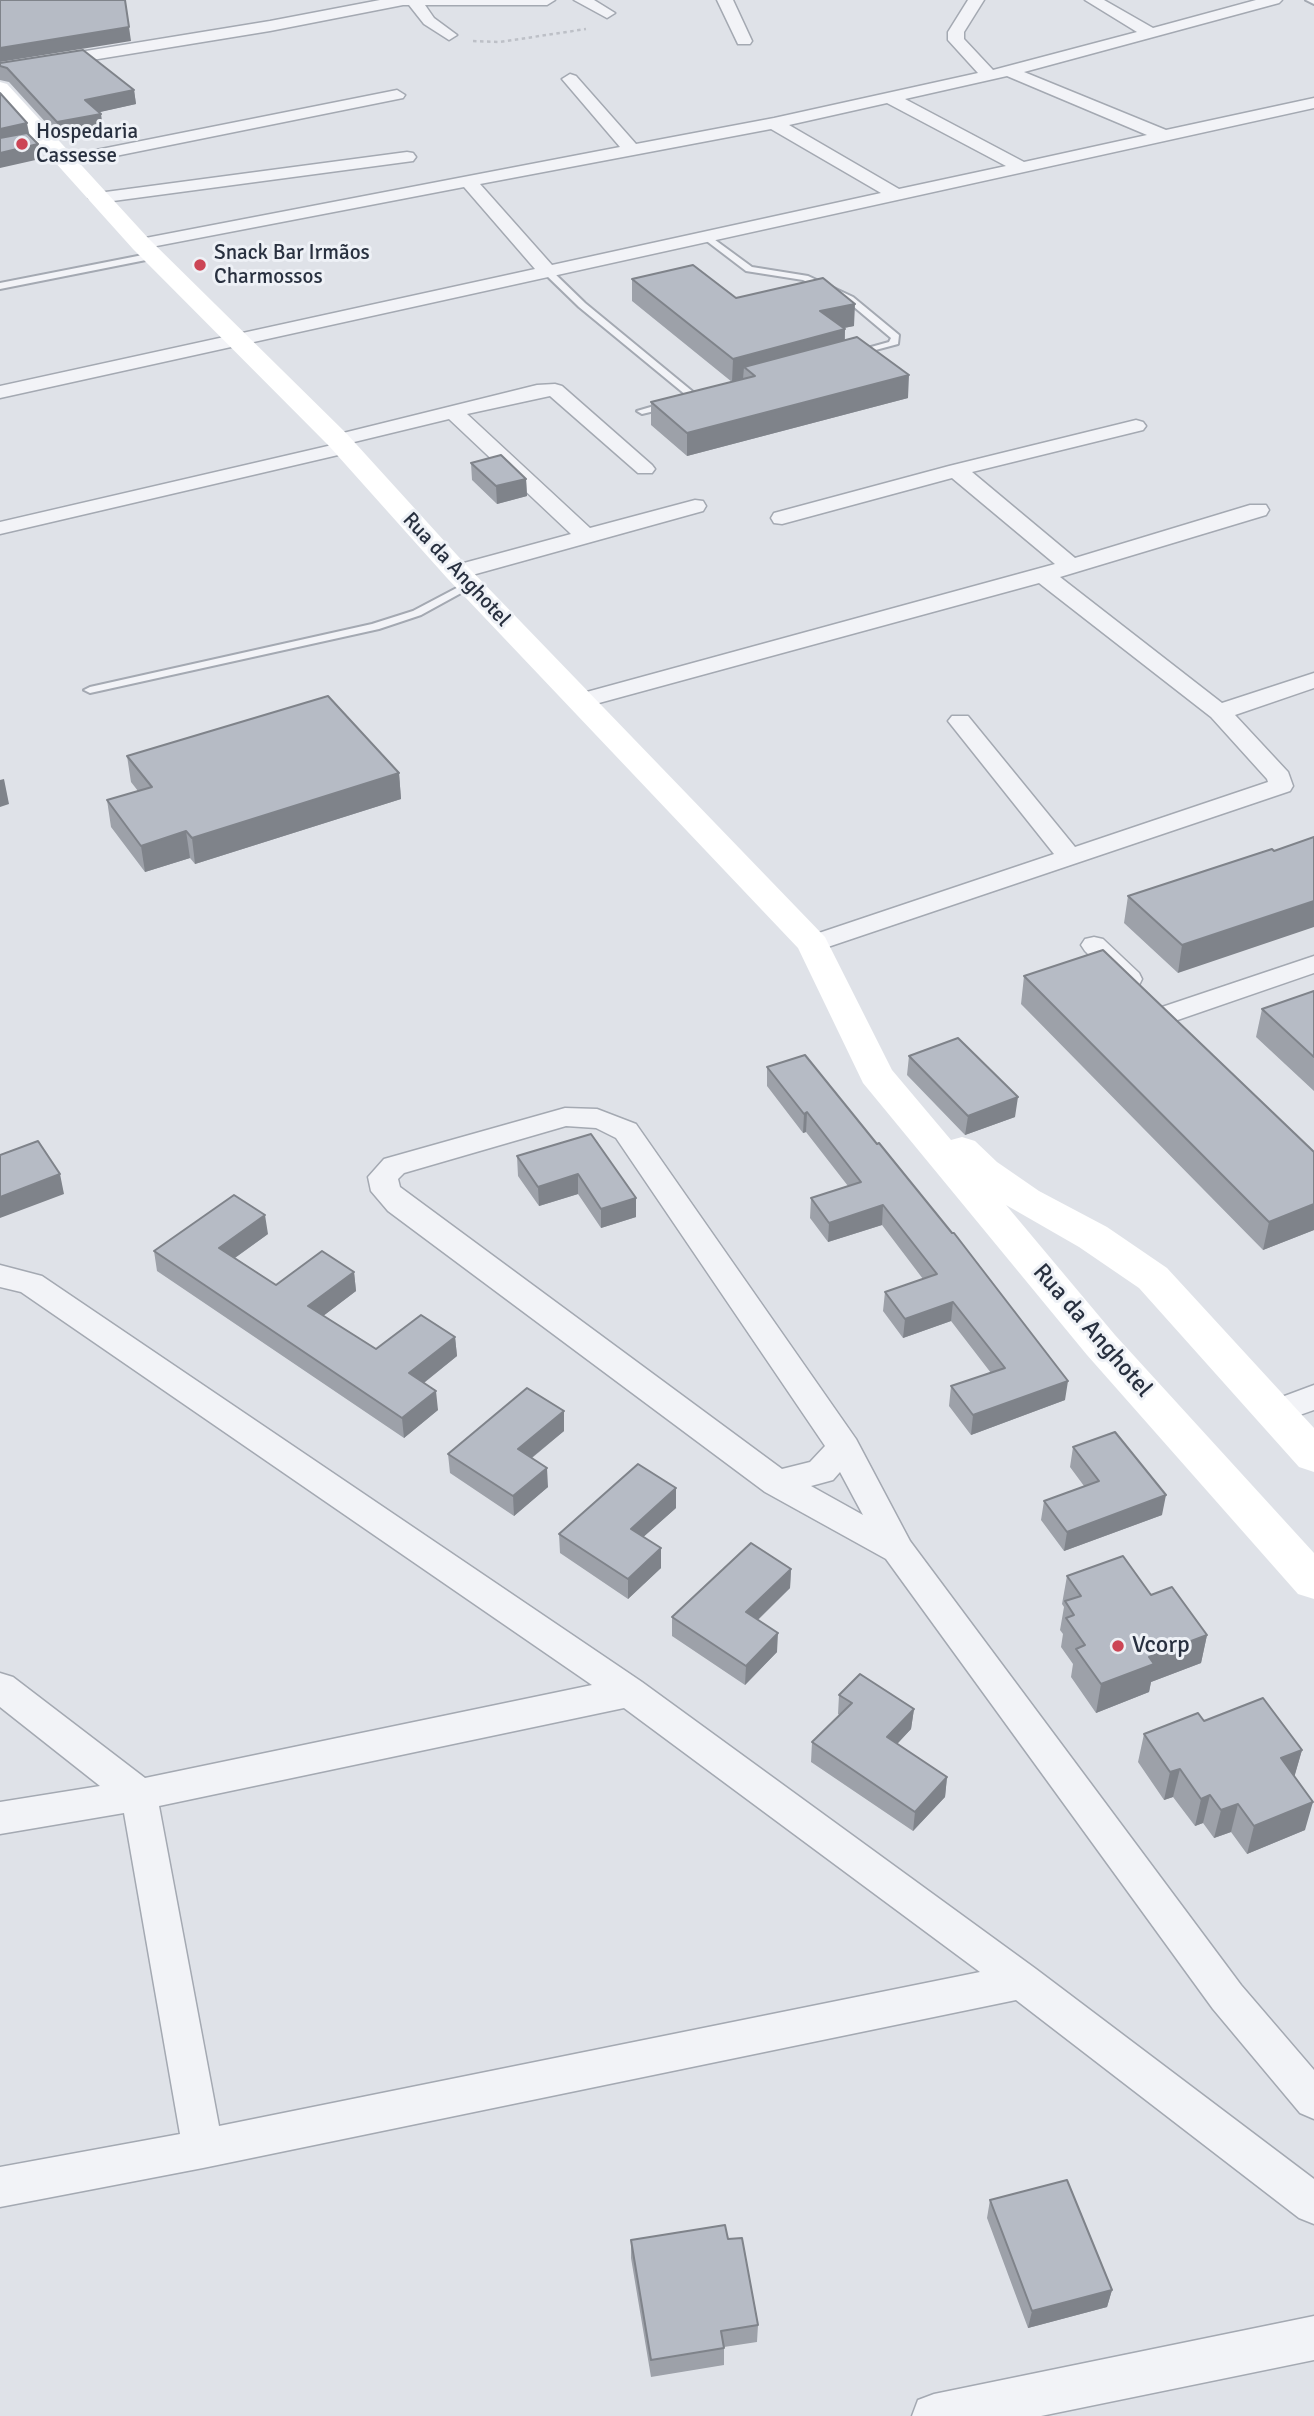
<!DOCTYPE html>
<html>
<head>
<meta charset="utf-8">
<style>
	body { margin:0 }
	canvas { display:block; background:#dfe2e8 }
</style>
</head>
<body>
<canvas width="1314" height="2416"></canvas>
<script>
const c = document.querySelector('canvas').getContext('2d');
c.lineJoin = 'round';
function stroke(path, color, width, dash) { c.strokeStyle = color; c.lineWidth = width; c.lineCap = dash ? 'butt' : 'round'; c.setLineDash(dash || []); c.stroke(path); }
function fillPath(path, color) { c.fillStyle = color; c.fill(path, 'evenodd'); }
function label(font, color, halo, rows, align = 'center') {
  c.font = font + ' Signika,sans-serif'; c.lineWidth = 6; c.setLineDash([]); c.textBaseline = 'middle'; c.strokeStyle = halo; c.fillStyle = color; for (const [text, x, y, turn = 0] of rows) {
    c.save(); c.translate(x, y); c.rotate((+turn || 0) * Math.PI / 180); c.textAlign = isNaN(turn) ? turn : align; if (halo) c.strokeText(text, 0, 0); c.fillText(text, 0, 0); c.restore();
  }
}
const path = new Path2D(`
	M473,41L500,42L586,29`);
const service = new Path2D(`
	M1306,0H1314V4Z
	M707,234L752,267L808,276L853,297L899,335L898,344L853,356V352L889,342L891,338L847,301L803,280L746,271L704,239L703,237Z
	M153,253L157,256L156,258L0,289V283Z
	M546,271H552L585,303L698,396V400H692L579,307L546,275Z
	M668,402L671,403V407L642,414L637,411Z
	M468,582L472,583V587L421,615L379,629L90,693L84,690L90,687L372,624L413,611Z`);
const minor = new Path2D(`
	M380,0H555L547,5H425L434,18L457,35L449,40L424,24L409,5H403L270,31L0,75V65L270,21Z
	M574,0H594L615,13L607,18Z
	M717,0H733L752,41L750,44H738Z
	M968,0H984L964,32V39L993,70L1137,32L1085,0H1104L1153,28L1256,0H1282L1279,3L1024,72L1166,130L1314,98V108L0,398V386L535,269L464,187L141,249L135,248L132,244L135,240L620,147L562,79L570,74L576,76L636,144L774,118L978,73L948,40V32ZM1007,76L1147,135L1024,162L905,99ZM887,103L1006,166L899,189L789,125ZM771,129L881,193L552,265L480,184Z
	M397,90L405,95L403,98L66,166L57,161L66,156Z
	M407,152L413,153L416,157L413,161L98,203L89,198L98,193Z
	M555,384L562,386L652,465L655,469L652,473H638L550,396L467,414L590,528L695,500L703,501L706,506L703,511L465,577H449L446,572L449,567L571,534L449,419L350,443L354,448L351,452L0,534V522L332,445L328,440L331,436L537,385Z
	M1136,420L1143,422L1146,426L1143,430L972,472L1075,558L1250,505H1266L1269,510L1266,515L1060,577L1222,703L1314,673V688L1235,715L1288,772L1293,786L1290,791L813,952L804,950L800,944L804,938L1054,854L952,726L948,721L952,716H968L1075,847L1268,782L1267,779L1211,717L1039,583L588,706H572L568,701L572,696L1055,564L952,478L782,524L774,523L771,518L774,513L949,466Z
	M1094,937L1103,939L1139,973L1142,979L1139,985C1116,991 1100,966 1085,951L1081,945L1085,939Z
	M1314,956V973L1166,1024L1156,1021L1152,1015L1156,1009Z
	M565,1108L597,1109L636,1124L856,1439L910,1541L1241,1985L1314,2070V2119L1300,2113L1213,2009L886,1559L765,1492L388,1211L371,1191L368,1177L384,1159ZM566,1126L596,1128L616,1138L825,1446L810,1462L782,1469L400,1187L398,1179L404,1173ZM840,1472L863,1515L811,1486L833,1480Z
	M0,1265L42,1276L642,1682L1036,1969L1314,2179V2224L1299,2218L1016,2000L203,2168L0,2207V2167L180,2134L124,1813L0,1834V1802L100,1786L0,1707V1673L13,1677L145,1778L592,1685L21,1292L0,1287ZM624,1708L980,1972L219,2126L159,1806Z
	M1314,1385V1410L1274,1424L1263,1420L1258,1412L1263,1404Z
	M1314,2316V2360L1041,2416H912L918,2400L934,2394Z`);
const secondary = new Path2D(`
	M0,82L7,84L149,239L347,434L467,566L825,937L892,1070L951,1140L962,1137L975,1141L997,1162L1039,1191L1107,1227L1167,1268L1314,1428V1472L1299,1467L1139,1288L1079,1247L1006,1205L1115,1335L1314,1553V1599L1298,1594L1087,1355L863,1083L798,948L447,578L329,446L133,249L0,101Z`);
const wall = new Path2D(`
	M0,63L134,90L136,104L99,112L103,128L59,137L9,82L0,80Z
	M632,279L736,298L854,326L843,328L845,329V340L908,398L687,456L651,425V402L743,379L732,382L632,301Z
	M471,463L526,479L527,496L497,504L472,480Z
	M127,756L399,773L401,799L195,864L190,858L145,872L111,827L107,800L138,791L131,782Z
	M1272,849L1178,973L1124,923L1128,896Z
	M1024,976L1314,1152V1230L1263,1250L1021,1004Z
	M1314,991V1091L1256,1037L1262,1009Z
	M909,1056L1015,1117L965,1135L907,1075Z
	M767,1067L1065,1400L971,1435L949,1406L951,1386L991,1373L951,1321L903,1338L883,1311L885,1292L923,1279L882,1225L828,1242L810,1218L811,1198L848,1186L806,1132L803,1133L767,1086Z
	M591,1134L636,1217L601,1228L578,1194L539,1206L518,1176L517,1156Z
	M268,1234L235,1258L276,1285L354,1272L356,1291L323,1316L376,1349L455,1337L457,1356L424,1383L438,1410L404,1438L157,1271L154,1251Z
	M564,1411V1431L532,1458L548,1487L514,1516L450,1473L448,1454Z
	M1073,1447L1162,1515L1064,1551L1041,1520L1044,1501L1084,1486L1070,1467Z
	M676,1508L643,1537L661,1568L628,1599L560,1553L559,1534Z
	M791,1569L790,1588L758,1620L777,1652L745,1685L672,1636V1617Z
	M1067,1576L1151,1595L1207,1635L1201,1663L1151,1682L1149,1692L1096,1713L1071,1677L1073,1664L1061,1647L1063,1634L1060,1630L1064,1607L1062,1604Z
	M839,1695L914,1709L911,1729L897,1744L947,1777L945,1797L913,1831L811,1762L812,1742L840,1715L838,1714Z
	M1204,1721L1302,1750L1294,1777L1305,1830L1247,1854L1231,1832L1214,1838L1203,1823L1195,1826L1173,1797L1164,1800L1138,1762L1144,1734Z
	M990,2200L1112,2290L1107,2307L1028,2328L987,2218Z
	M631,2240L758,2325L757,2342L724,2347V2365L651,2377L631,2258Z`);
const shadedWall = new Path2D(`
	M129,27L131,41L0,62V48Z
	M134,90L136,104L87,115L85,100Z
	M101,114L103,128L59,137L57,122Z
	M27,123L30,138L0,144V129Z
	M38,144L40,159L0,168V153Z
	M855,304L854,326L820,333V311Z
	M845,329L844,352L744,367L743,379L732,382L733,359Z
	M909,375L908,398L687,456V433Z
	M526,479L527,496L497,504L496,486Z
	M399,773L401,799L195,864L192,838Z
	M4,779L9,804L0,807V780Z
	M186,831L190,858L145,872L141,846Z
	M1314,901V927L1178,973L1182,945Z
	M1018,1097L1015,1117L965,1135L968,1116Z
	M807,1112L806,1132L803,1133L804,1114Z
	M60,1174L64,1194L0,1218V1197Z
	M578,1174V1194L539,1206L538,1187Z
	M636,1198V1217L601,1228V1209Z
	M1314,1204V1230L1263,1250L1269,1222Z
	M883,1205L882,1225L828,1242L829,1223Z
	M265,1215L268,1234L222,1267L219,1248Z
	M354,1272L356,1291L310,1326L308,1306Z
	M953,1302L951,1321L903,1338L905,1319Z
	M455,1337L457,1356L411,1393L409,1373Z
	M1068,1381L1065,1400L971,1435L973,1415Z
	M436,1391L438,1410L404,1438L402,1418Z
	M564,1411V1431L519,1468L518,1449Z
	M547,1468L548,1487L514,1516L513,1496Z
	M676,1488V1508L631,1548V1529Z
	M1166,1495L1162,1515L1064,1551L1067,1532Z
	M661,1548V1568L628,1599V1579Z
	M791,1569L790,1588L745,1632L746,1612Z
	M778,1633L777,1652L745,1685L746,1666Z
	M1207,1635L1201,1663L1151,1682L1149,1692L1096,1713L1101,1684L1149,1657Z
	M914,1709L911,1729L885,1757L887,1737Z
	M1302,1750L1294,1778L1281,1758Z
	M1180,1769L1173,1797L1164,1800L1170,1772Z
	M947,1777L945,1797L913,1831L915,1812Z
	M1210,1795L1203,1823L1195,1826L1201,1799Z
	M1313,1802L1305,1830L1247,1854L1254,1826Z
	M1238,1804L1231,1832L1214,1838L1221,1810Z
	M1112,2290L1107,2307L1028,2328L1032,2311Z`);
const building = new Path2D(`
	M0,0H125L129,27L0,48Z
	M83,50L134,90L85,100L101,114L57,122L7,68L0,66V63Z
	M0,93L27,123L0,129Z
	M27,133L38,144L0,153V138Z
	M693,265L736,298L823,278L855,304L820,311L845,329L733,359L632,279Z
	M857,337L909,375L687,433L651,402L755,376L744,367Z
	M501,455L526,479L496,486L471,463Z
	M328,696L399,773L192,838L186,831L141,846L107,800L152,787L127,756Z
	M1314,837V901L1182,945L1128,896L1272,849L1274,851Z
	M1103,950L1314,1152V1204L1269,1222L1024,976Z
	M1314,991V1057L1262,1009Z
	M958,1038L1018,1097L968,1116L909,1056Z
	M805,1055L877,1144L879,1143L952,1233H954L1068,1381L973,1415L951,1386L1005,1368L953,1302L905,1319L885,1292L937,1274L883,1205L829,1223L811,1198L861,1182L807,1112L804,1114L767,1067Z
	M591,1134L636,1198L601,1209L578,1174L538,1187L517,1156Z
	M38,1141L60,1174L0,1197V1155Z
	M234,1195L265,1215L219,1248L276,1285L322,1251L354,1272L308,1306L376,1349L421,1315L455,1337L409,1373L436,1391L402,1418L154,1251Z
	M527,1388L564,1411L518,1449L547,1468L513,1496L448,1454Z
	M1115,1432L1166,1495L1067,1532L1044,1501L1099,1481L1073,1447Z
	M638,1464L676,1488L631,1529L661,1548L628,1579L559,1534Z
	M751,1543L791,1569L746,1612L778,1633L746,1666L672,1617Z
	M1123,1556L1151,1595L1172,1587L1207,1635L1149,1657L1154,1664L1101,1684L1076,1649L1085,1645L1066,1618L1074,1615L1065,1601L1081,1596L1067,1576Z
	M860,1674L914,1709L887,1737L947,1777L915,1812L812,1742L852,1703L839,1695Z
	M1263,1698L1302,1750L1281,1758L1313,1802L1254,1826L1238,1804L1221,1810L1210,1795L1201,1799L1180,1769L1170,1772L1144,1734L1198,1713L1204,1721Z
	M1067,2180L1112,2290L1032,2311L990,2200Z
	M725,2225L728,2239L742,2238L758,2325L721,2331L724,2348L651,2360L631,2240Z`);
const markers = [
	[22,144,7,"#cc4555"],
	[200,265,7,"#cc4555"],
	[1118,1646,7,"#cc4555"]
];
const farPoinames = [
	["Hospedaria",36,132],
	["Cassesse",36,156],
	["Snack Bar Irmãos",214,253],
	["Charmossos",214,277]
];
const farStreetnames = [
	["Rua da Anghotel",456,570,47]
];
const streetNames = [
	["Rua da Anghotel",1092,1331,49]
];
const poiNames = [
	["Vcorp",1132,1646]
];
stroke(service, '#a4a9b2', 4);
stroke(minor, '#a4a9b2', 3);
stroke(path, '#bdc0c7', 2.5, [3.5, 3.5]);
fillPath(service, '#f2f3f7');
fillPath(minor, '#f2f3f7');
fillPath(secondary, '#fff');
fillPath(wall, '#9da1a9');
fillPath(shadedWall, '#7f838a');
fillPath(building, '#b6bbc5');
stroke(building, '#7f838a', 2);
for (const [x, y, r, color] of markers) { const dot = new Path2D(); dot.arc(x, y, r, 0, 2 * Math.PI); c.fillStyle = color; c.fill(dot); stroke(dot, '#eef1f6', 2.5); }
label('21px', '#28303f', '#eef1f6', farPoinames, 'left');
label('21px', '#28303f', '#eef1f6', farStreetnames);
label('24px', '#28303f', '#eef1f6', streetNames);
label('24px', '#28303f', '#eef1f6', poiNames, 'left');
</script>
</body>
</html>
